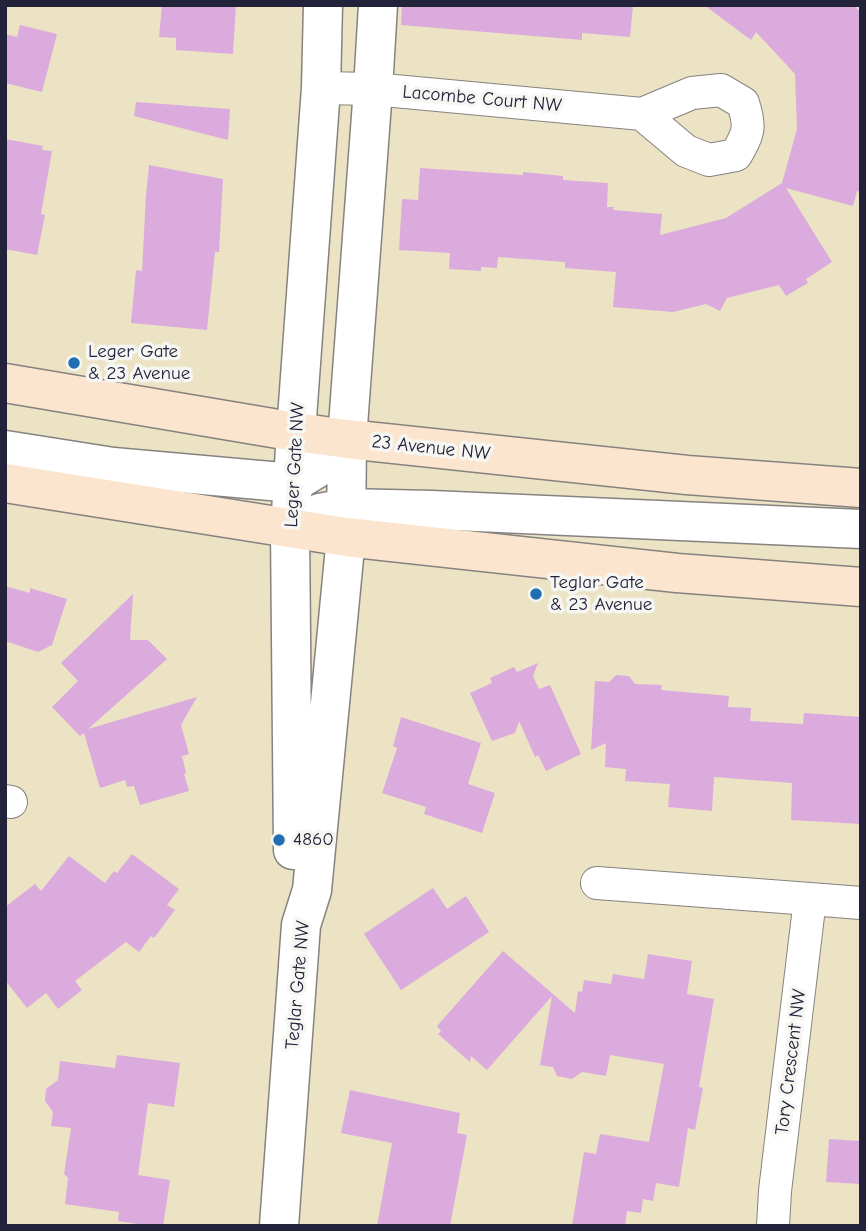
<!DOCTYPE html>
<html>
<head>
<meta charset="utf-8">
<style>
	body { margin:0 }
	#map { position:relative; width:866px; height:1231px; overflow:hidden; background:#ebe3c4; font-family:"Comic Neue",sans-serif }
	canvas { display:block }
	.frame { position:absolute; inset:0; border:7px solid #22223b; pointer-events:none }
</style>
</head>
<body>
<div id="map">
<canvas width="866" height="1231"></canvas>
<div class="frame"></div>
</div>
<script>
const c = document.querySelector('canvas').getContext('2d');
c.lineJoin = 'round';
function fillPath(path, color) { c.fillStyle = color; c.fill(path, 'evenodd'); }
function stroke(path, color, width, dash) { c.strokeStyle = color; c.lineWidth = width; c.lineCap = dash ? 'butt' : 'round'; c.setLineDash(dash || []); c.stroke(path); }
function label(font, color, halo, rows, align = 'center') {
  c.font = font + ' "Comic Neue",sans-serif'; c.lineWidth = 7; c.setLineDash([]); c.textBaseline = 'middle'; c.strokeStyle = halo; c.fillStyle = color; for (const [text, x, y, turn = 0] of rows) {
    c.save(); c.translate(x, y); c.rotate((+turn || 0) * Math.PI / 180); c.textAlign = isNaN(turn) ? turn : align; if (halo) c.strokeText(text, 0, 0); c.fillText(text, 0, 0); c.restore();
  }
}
const building = new Path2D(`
	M162,5H236L233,54L176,50V38L159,37Z
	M402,5H633L630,37L582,33V40L401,25Z
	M704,5H854L861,13V192L857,191L853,206L786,188L832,262L806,279L808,283L786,296L779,285L727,298L720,311L706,304L673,312L613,307L616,272L565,268V262L498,257L497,268L481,267V271L449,269L450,253L399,250L402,199L418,200L420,168L523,175V172L563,176V180L608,183L607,207H614L613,210L662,214L660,235L726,218L782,183L797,129L795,74L756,32L751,40Z
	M20,25L57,34L42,92L5,83V34L17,37Z
	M136,102L230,109L228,140L134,116Z
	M5,139L43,146L42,150L52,151L41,214L45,215L37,255L5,249Z
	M149,165L223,179L219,252H215L207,330L131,323L136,270L142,271L146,196Z
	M5,586L30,593V588L67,599L52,645L38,652L5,641Z
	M133,594L130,640H148L167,659L88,729L197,697L181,725L189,754L182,756L186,773L184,774L189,791L140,805L134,786L127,787L125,780L100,788L84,733L80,736L52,707L78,681L61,663Z
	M538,663L533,676L539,689L550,685L581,754L546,771L538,755L535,757L519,721L515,733L492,741L470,693L492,683L490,678L514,667L517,672Z
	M616,675L629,676L635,684L662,685L661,690L729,696L728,707L751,708L750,721L803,724L804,713L861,717V824L791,820L792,783L714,777L712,811L668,807L670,784L625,781L626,769L605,767L606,743L591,750L595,681L609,682Z
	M401,717L481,743L468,784L495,793L482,833L424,814L426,807L382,793L397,748L393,746Z
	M132,854L179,889L167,905L175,910L154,938L151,936L139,952L126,942L75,981L82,990L58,1009L46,993L27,1008L5,980V907L35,884L41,891L69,856L105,883L114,871L117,873Z
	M433,888L447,909L466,896L489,932L401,990L364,934Z
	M503,951L575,1013L578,991L582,992L584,980L611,984L613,974L644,979L648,954L692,961L687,994L714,999L699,1087L703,1088L695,1130L688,1128L679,1187L656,1183L653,1201L643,1199L641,1213L627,1211L625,1226H572L584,1152L596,1154L600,1134L649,1142L664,1064L610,1055L606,1076L582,1072L572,1079L557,1076L553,1067L540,1065L552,996L487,1070L471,1056L470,1062L438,1034L441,1031L437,1026Z
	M117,1055L180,1063L174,1107L148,1103L138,1175L170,1180L163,1226H150L118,1221L119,1212L65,1204L68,1178L64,1174L71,1128L51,1126L53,1112L45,1101L46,1089L58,1080L60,1061L115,1068Z
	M350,1090L460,1113L457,1133L467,1135L450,1226H377L392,1143L341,1133Z
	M829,1139L861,1141V1184L826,1182Z`);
const minor = new Path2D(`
	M321,88L373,89L642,114L686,151L709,160L736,155C749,132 751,128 743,103L721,90L692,93L642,114
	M5,801L11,802
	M597,883L810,899
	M773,1226L775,1191L810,899L861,903`);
const tertiary = new Path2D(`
	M5,450L113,467L293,483L316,469
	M320,513L346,508L432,510L861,529
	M293,850L290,529L296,432L321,88L323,5
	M279,1226L301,925L312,890L346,537L347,439L373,89L378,5`);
const secondary = new Path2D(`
	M5,383L296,432L347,439L687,475L861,488
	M5,483L346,537L677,573L861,587`);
const markers = [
	[74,363,7,"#1f6fb2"],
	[536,594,7,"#1f6fb2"],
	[279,840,7,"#1f6fb2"]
];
const streetNames = [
	["Lacombe Court NW",482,99,5],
	["23 Avenue NW",431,448,6],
	["Leger Gate NW",295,465,-87],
	["Teglar Gate NW",298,985,-85],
	["Tory Crescent NW",791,1062,-83]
];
const poiNames = [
	["Leger Gate",88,352],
	["& 23 Avenue",88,374],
	["Teglar Gate",550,583],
	["& 23 Avenue",550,605],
	["4860",293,840]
];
fillPath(building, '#dbabde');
stroke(minor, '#868280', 34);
stroke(tertiary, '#868280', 41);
stroke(secondary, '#868280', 41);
stroke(minor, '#fff', 32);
stroke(tertiary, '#fff', 38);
stroke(secondary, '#fbe5cf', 38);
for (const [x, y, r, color] of markers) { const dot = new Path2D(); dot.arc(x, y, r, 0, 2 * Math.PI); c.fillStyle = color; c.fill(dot); stroke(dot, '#f6f6f2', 2.5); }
label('19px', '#22223b', '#f6f6f2', streetNames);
label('19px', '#22223b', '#f6f6f2', poiNames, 'left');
</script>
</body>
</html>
